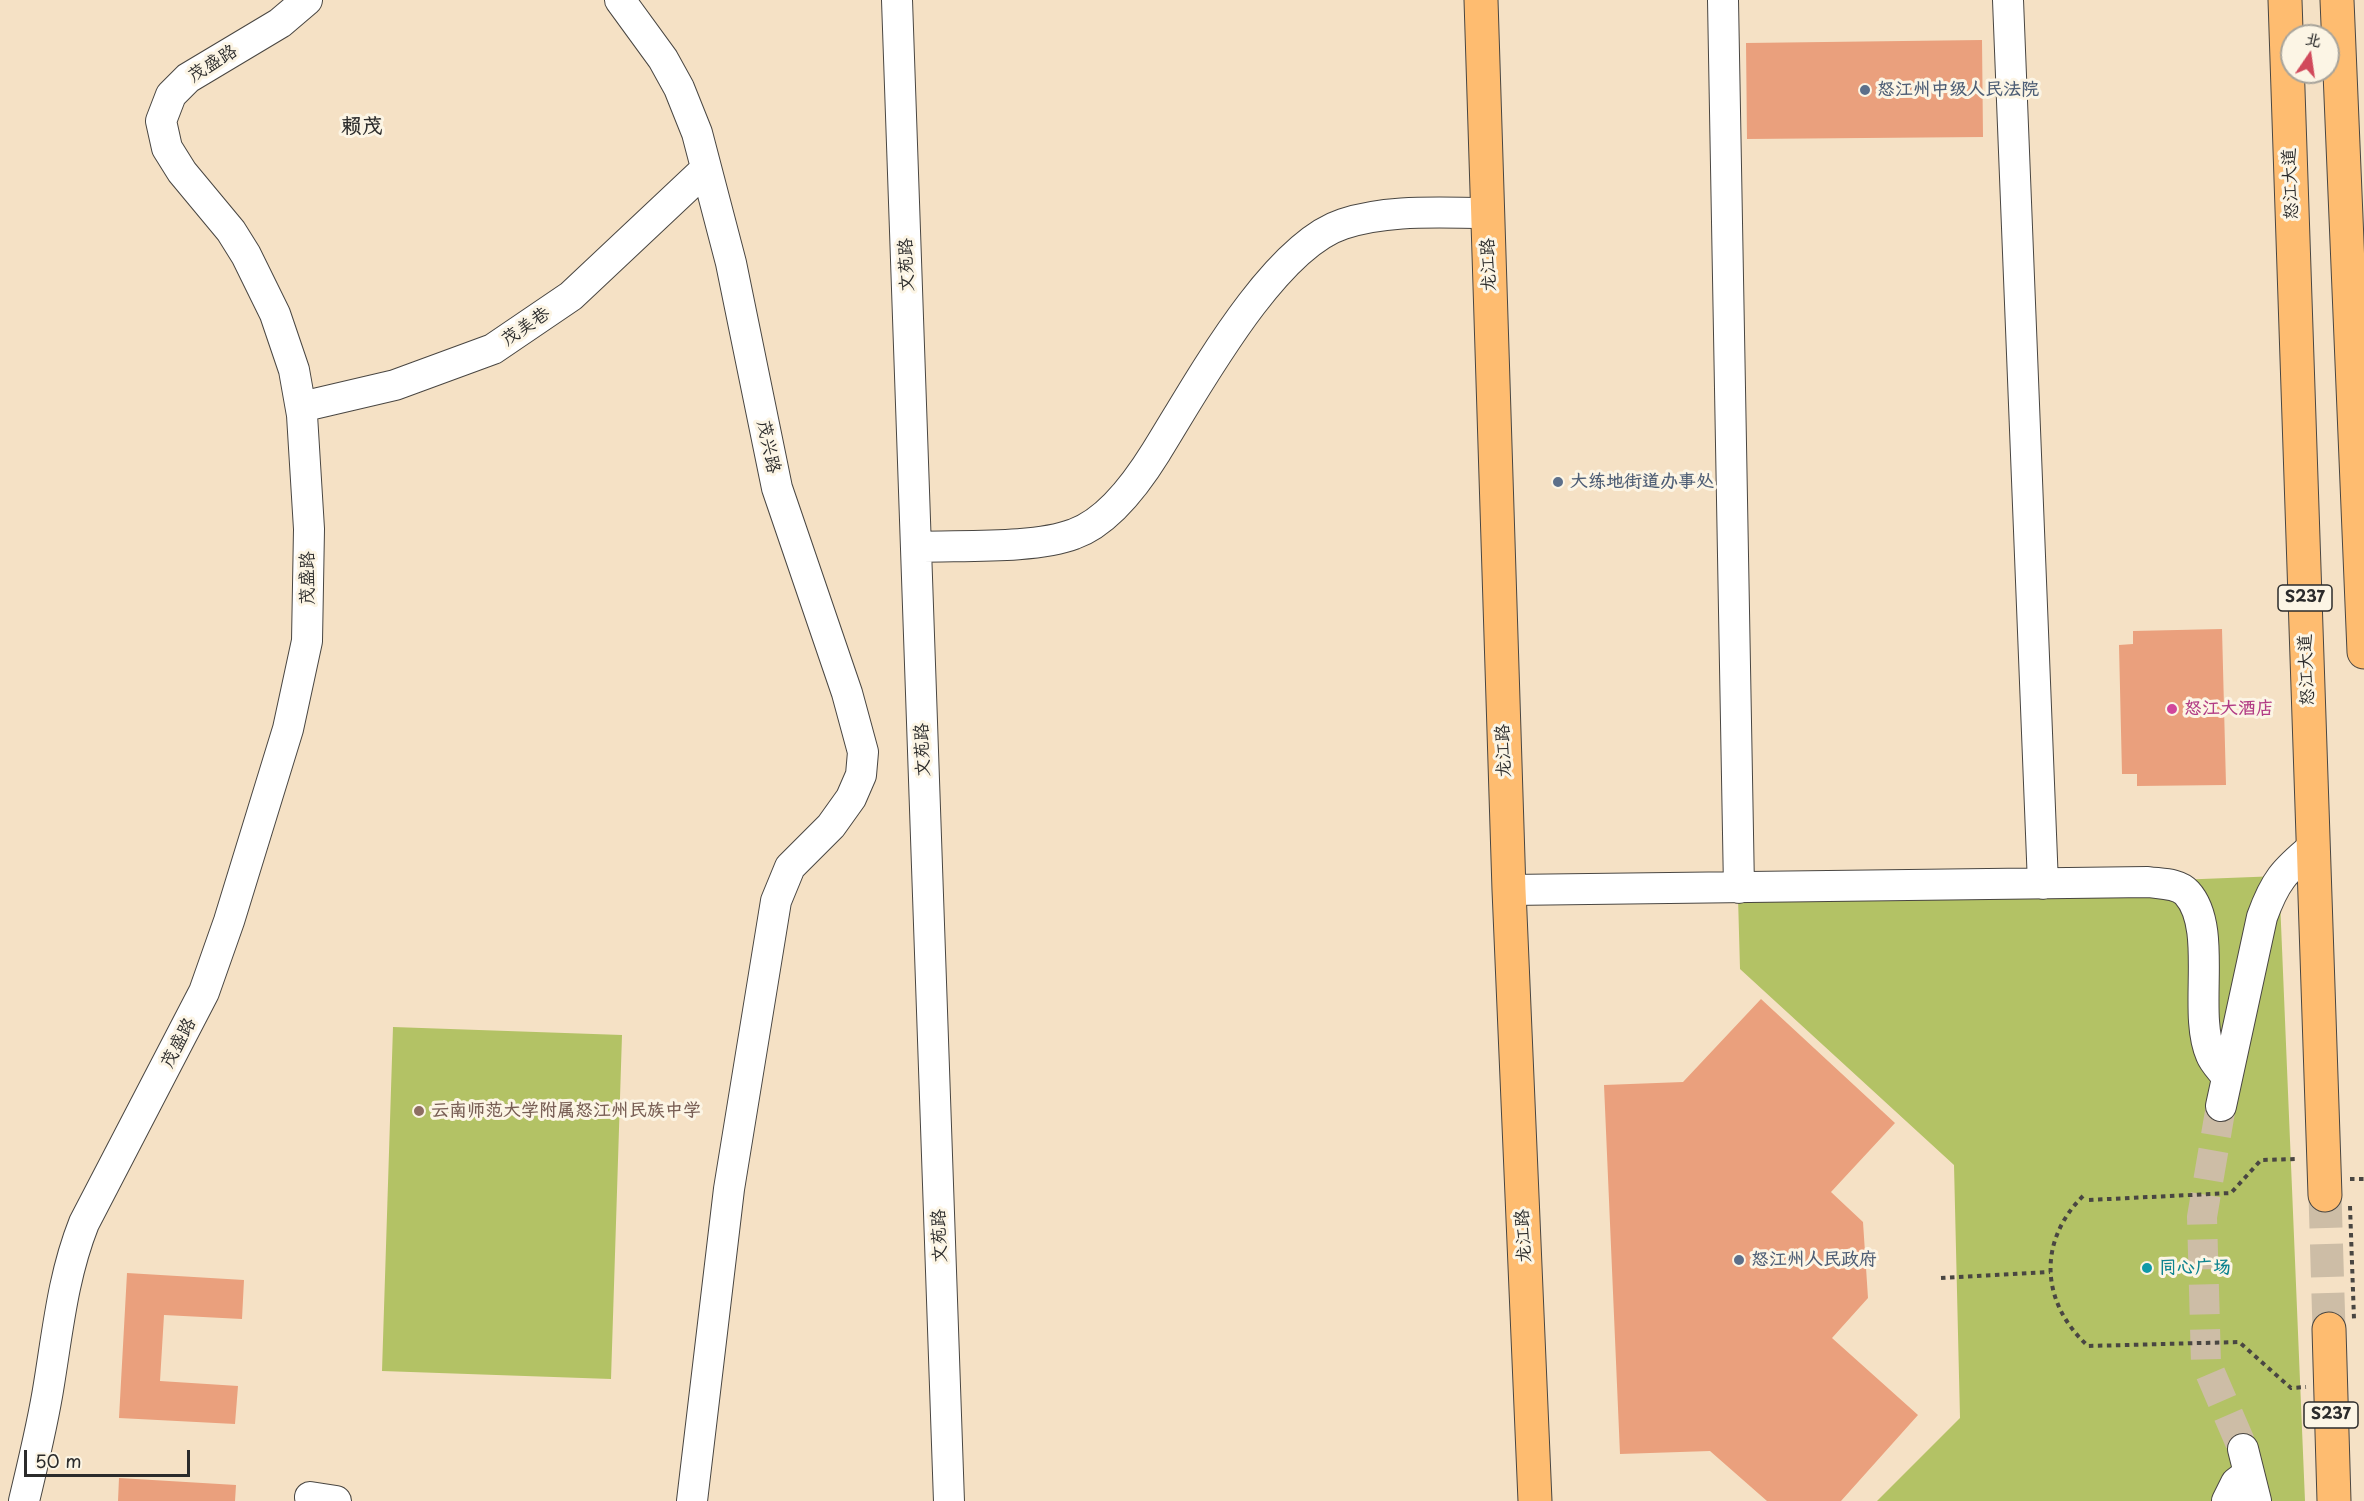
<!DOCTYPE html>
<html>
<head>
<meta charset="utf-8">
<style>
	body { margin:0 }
	#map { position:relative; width:2364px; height:1501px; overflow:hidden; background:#f5e1c5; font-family:"Playpen Sans","LXGW WenKai TC",sans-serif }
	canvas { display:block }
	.north { position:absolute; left:2280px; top:24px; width:60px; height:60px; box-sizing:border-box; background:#fcf5e5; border:2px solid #a8a49b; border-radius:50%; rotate:13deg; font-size:16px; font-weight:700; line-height:24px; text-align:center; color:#2b2b2b }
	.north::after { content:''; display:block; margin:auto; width:21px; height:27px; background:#d1495b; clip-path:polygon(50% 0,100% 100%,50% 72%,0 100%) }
	.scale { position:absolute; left:24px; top:1450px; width:166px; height:27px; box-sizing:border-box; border:3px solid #2b2b2b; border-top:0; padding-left:8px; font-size:18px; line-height:21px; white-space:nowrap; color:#2b2b2b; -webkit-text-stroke:4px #fcf5e5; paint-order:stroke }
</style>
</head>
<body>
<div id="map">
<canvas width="2364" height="1501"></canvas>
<div class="north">北</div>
<div class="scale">50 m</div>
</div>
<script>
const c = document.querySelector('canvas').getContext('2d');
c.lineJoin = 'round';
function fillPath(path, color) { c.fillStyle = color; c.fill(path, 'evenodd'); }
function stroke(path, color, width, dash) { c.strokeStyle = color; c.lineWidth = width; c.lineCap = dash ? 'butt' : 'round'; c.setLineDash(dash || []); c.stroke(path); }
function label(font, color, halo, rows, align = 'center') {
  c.font = font + ' "Playpen Sans","LXGW WenKai TC",sans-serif'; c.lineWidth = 6; c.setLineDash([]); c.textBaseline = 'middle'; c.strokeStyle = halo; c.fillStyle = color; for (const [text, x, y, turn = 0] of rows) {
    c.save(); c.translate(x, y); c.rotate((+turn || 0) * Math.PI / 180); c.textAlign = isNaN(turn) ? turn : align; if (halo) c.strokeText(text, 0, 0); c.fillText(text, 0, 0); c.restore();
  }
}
const green = new Path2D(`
	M2279,876L2305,1501H1877L1960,1418L1954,1165L1740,969L1738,897Z
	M393,1027L622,1035L611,1379L382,1371Z`);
const building = new Path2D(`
	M1982,40L1983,137L1747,139L1746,43Z
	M2222,629L2226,785L2137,786V774H2122L2119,645L2133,644V631Z
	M1761,999L1895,1123L1831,1192L1863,1222L1868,1298L1832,1338L1918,1415L1841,1501H1767L1710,1451L1620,1454L1604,1085L1683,1082Z
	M127,1273L244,1280L242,1319L164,1315L160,1381L238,1386L235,1424L119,1418Z
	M119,1478L236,1485L235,1501H118Z`);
const minorTunnel = new Path2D(`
	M2221,1106L2202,1217L2206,1363L2243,1449`);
const majorTunnel = new Path2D(`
	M2325,1195L2329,1329`);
const path = new Path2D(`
	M2350,1179H2364
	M2083,1196C2037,1242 2041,1303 2088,1346L2239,1342L2291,1388L2306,1387
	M2089,1200L2231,1193L2261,1160L2298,1159
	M2350,1206L2354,1319
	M1941,1278L2050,1272`);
const minor = new Path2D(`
	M620,0L663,59L679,88L697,133L731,263L777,488L847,693L863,752L861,775L851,798L831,826L790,867L776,901L729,1189L692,1501
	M897,0L949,1501
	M1723,0L1739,888
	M2008,0L2043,884
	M301,407L395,385L493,349L571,296L706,169
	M917,547C960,545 1035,549 1074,534C1108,522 1138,481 1156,452C1196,388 1272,247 1343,224C1389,209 1439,213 1487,213
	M1509,890L2148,882C2161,884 2178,883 2187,893C2219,928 2192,1012 2211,1055C2214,1063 2222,1070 2227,1077
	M2221,1106L2262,917C2275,881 2284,871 2313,847
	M2243,1449L2256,1501
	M310,1497L336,1501
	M24,1501C33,1463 43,1423 49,1384C58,1329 63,1276 84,1223L204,992L229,921L288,729L307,641L309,529L302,415L294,370L275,314L246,255L231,231L182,172L167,148L161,121L171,95L188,78L280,23L307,0
	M2227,1501L2236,1483L2249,1473`);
const major = new Path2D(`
	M1481,0L1509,890L1535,1501
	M2285,0L2325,1195
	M2337,0L2364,652
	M2329,1329L2334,1501`);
const markers = [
	[1865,90,6,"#5c6f8a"],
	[1558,482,6,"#5c6f8a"],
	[2172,709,6,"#d1479c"],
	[419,1111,6,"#8d6e63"],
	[1739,1260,6,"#5c6f8a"],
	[2147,1268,6,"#0f9aa8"]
];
const shields = [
	[2305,598,54],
	[2331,1415,54]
];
const shieldNames = [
	["S237",2305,598],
	["S237",2331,1415]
];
const streetNames = [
	["茂盛路",213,64,-32],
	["怒江大道",2291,184,-92],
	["文苑路",907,265,-92],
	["龙江路",1489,265,-92],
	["茂美巷",526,327,-34],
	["茂兴路",768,447,78],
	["茂盛路",308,578,-90],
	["怒江大道",2307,670,-92],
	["文苑路",923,750,-92],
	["龙江路",1504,751,-92],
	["茂盛路",179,1043,-62],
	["文苑路",940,1236,-92],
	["龙江路",1524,1236,-93]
];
const serviceNames = [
	["怒江州中级人民法院",1877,90],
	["大练地街道办事处",1570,482],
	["怒江州人民政府",1751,1260]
];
const hotelNames = [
	["怒江大酒店",2184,709]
];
const educationNames = [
	["云南师范大学附属怒江州民族中学",431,1111]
];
const cultureNames = [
	["同心广场",2159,1268]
];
const quarterNames = [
	["赖茂",362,127]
];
fillPath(green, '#b3c265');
fillPath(building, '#eaa07d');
stroke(minorTunnel, '#cdbda6', 30, [30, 15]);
stroke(majorTunnel, '#cdbda6', 33, [33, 16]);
stroke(minor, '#494642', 32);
stroke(major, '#494642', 35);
stroke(path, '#494642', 4, [4.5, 4.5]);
stroke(minor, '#fff', 30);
stroke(major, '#febc70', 33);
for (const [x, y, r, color] of markers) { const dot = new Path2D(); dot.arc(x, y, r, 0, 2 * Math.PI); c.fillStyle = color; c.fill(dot); stroke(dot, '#fcf5e5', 2); }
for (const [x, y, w] of shields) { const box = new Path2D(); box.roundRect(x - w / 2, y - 13, w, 26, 4.5); c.fillStyle = '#fcf5e5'; c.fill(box); stroke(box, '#2b2b2b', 1.5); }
label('bold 16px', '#2b2b2b', null, shieldNames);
label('18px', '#2b2b2b', '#fcf5e5', streetNames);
label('bold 18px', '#4e5e75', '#fcf5e5', serviceNames, 'left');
label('bold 18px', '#b23c85', '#fcf5e5', hotelNames, 'left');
label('bold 18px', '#785e54', '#fcf5e5', educationNames, 'left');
label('bold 18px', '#0d838f', '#fcf5e5', cultureNames, 'left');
label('bold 21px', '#2b2b2b', '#fcf5e5', quarterNames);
</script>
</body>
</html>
